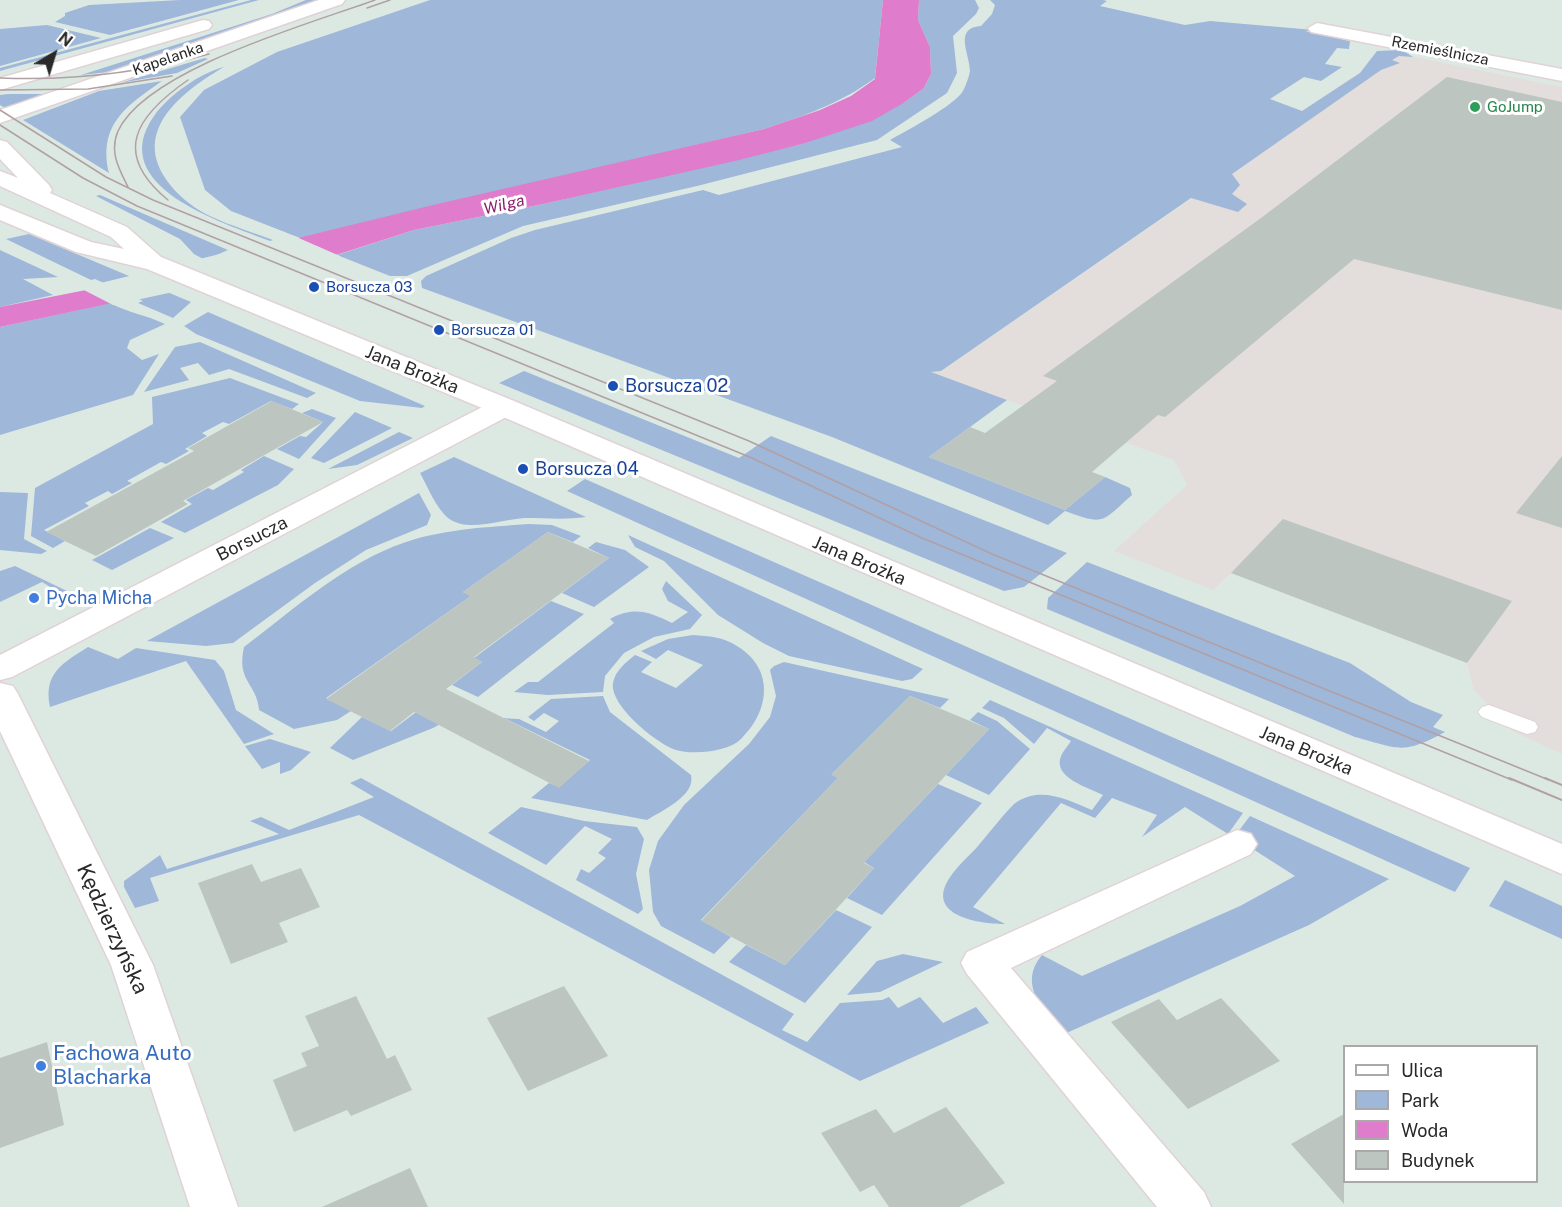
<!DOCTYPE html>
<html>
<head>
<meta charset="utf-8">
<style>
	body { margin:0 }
	#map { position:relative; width:1562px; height:1207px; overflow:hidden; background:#dce9e3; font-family:"Public Sans",sans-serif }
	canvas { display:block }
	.legend { position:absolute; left:1343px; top:1045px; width:195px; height:138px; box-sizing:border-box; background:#fff; border:2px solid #a9a9a9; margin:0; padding:8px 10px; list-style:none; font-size:18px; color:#292929 }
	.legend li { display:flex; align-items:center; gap:12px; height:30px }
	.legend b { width:30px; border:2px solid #a9a9a9 }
	.north { position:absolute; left:24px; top:24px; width:60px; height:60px; -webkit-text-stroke:4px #fff; paint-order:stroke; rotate:38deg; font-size:16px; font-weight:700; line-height:24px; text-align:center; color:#292929 }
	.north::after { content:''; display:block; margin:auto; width:21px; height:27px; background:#292929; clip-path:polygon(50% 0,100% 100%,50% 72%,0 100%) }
</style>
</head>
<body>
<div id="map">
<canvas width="1562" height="1207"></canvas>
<ul class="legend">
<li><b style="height:8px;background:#fff"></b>Ulica</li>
<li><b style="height:16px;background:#9fb7d9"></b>Park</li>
<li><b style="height:16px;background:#df7ccb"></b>Woda</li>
<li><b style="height:16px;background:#bcc5c0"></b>Budynek</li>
</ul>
<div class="north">N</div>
</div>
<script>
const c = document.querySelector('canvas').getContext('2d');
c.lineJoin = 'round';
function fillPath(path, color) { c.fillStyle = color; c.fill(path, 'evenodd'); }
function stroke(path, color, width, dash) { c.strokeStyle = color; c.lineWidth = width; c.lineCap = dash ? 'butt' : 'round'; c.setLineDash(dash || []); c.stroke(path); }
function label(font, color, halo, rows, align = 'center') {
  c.font = font + ' "Public Sans",sans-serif'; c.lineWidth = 6; c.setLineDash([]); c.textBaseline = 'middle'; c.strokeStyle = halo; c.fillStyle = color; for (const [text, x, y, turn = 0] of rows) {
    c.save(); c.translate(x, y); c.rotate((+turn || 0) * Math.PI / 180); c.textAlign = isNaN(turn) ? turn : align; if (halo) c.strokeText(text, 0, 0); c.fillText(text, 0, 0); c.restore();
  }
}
const industrial = new Path2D(`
	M1390,52L1562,87V754L1514,732L1474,690L1467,663L1231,573L1213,590L1114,551L1187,485L1174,460L929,372L941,371L1191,199L1302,111Z`);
const green = new Path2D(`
	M180,0H239L110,35L55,22L65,16V13L89,5Z
	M251,0H259L0,71V68Z
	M306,0H321L118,71L81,75L272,14Z
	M430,0H883L875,78C841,103 804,116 764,129L300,238L231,211L205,190L180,117L204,90L277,52Z
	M919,0H975L979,8L976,14L953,36L957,73L947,93L877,140L697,186L523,226L407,276H390L337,255L414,230L543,204L802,144L905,102L924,88L931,74L930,47L918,20Z
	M990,0H1103L1107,1L1100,6L1185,25L1210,21L1314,30L1305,31L1350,41L1349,49L1337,48L1325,64L1342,67L1321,81L1304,77L1270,99L1302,111L1360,73L1377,51L1402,50L1413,57L1399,56L1392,60L1400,63L1381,70L1232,174L1240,185L1232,194L1247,204L1238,212L1191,198L941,371L931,372L1007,400L929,457L1065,510L1105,477L1130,488L1132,495C1101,522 1106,526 1065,511L1048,525L832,437L422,288L421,281L426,276L511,238L535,230L703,190L719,195L902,147L890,140C906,131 958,104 964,89C966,84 969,77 970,71C970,54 953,28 981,26L992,14L995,5Z
	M47,25L101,38L0,66V29Z
	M205,58L208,59L177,73L120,83Z
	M224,67C169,99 122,144 185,200C208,220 245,229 273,240L270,241C224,223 104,187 154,116C169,95 200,73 224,67Z
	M162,81C126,106 98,125 109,173L23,120L99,91Z
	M8,94H54L7,109L0,105V95Z
	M100,195L228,250L205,260L194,254L180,239L96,196Z
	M29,234L191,302L173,318L138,303L143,301L95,279L91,280L6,239Z
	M0,250L58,277L23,279L53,295L0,307Z
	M110,303C129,313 146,315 165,324L130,340L127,348L142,360L159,354L133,395L0,435V327Z
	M208,312L425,406L422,408L360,401L196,334L184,326Z
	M200,342L316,393L307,398L229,369L209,375L198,363L180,368L189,380L144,392L175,347Z
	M524,371L739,458L771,436L1067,553L1024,587L1004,591L499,383Z
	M230,378L299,404L292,409L271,401L229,424L223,422L202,433L207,436L185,449L189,451L166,464L161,462L127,481L132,483L112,494L108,491L85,503L89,506L44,530L65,541L53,548L31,536L35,488L153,424L152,397Z
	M312,409L336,418L299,459L277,449L300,436L306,437L323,422L302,413Z
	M355,412L392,428L324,463L311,458Z
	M399,432L413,438L357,465L328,469Z
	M264,456L294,469L278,485L185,533L161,522L192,504L186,500L208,488L213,490L244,472L241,470Z
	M454,457L586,517C566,520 546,518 525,518C503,519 471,532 451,520C437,511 428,487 420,473Z
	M585,479L1470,868L1455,892L567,491Z
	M0,492L28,493L24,539L47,551L41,554L0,550Z
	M419,493L431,515L427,525L366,550L315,583L233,643L206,646L147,641Z
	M529,524L552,525L581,536L573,542L548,532L463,592L471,596L326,698L351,711L337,720L294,729L259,710C257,683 236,682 244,647C294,609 346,562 406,542C444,529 489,527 529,524Z
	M150,528L174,538L112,570L92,560Z
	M628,535L923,669L912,679L902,681L789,656L763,643L718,615L664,561L635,547Z
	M596,542L625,550L649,567L594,607L562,593L609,558L588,548Z
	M1087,562L1350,663L1411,702L1443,715L1433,727L1445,732C1402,755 1400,749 1355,737L1047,609L1048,598Z
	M15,566L67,591L62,594L42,582L0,602V571Z
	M666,581L702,615L690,629L654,637L624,653L605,676L603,692L548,695L514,692L528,682H538L614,623L610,619C634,606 649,612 672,623L688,612L668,601L662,589Z
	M551,601L584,614L478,697L452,685L482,662L474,658Z
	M693,635C708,636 724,637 737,646C775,669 770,711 741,739C728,752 693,755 676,750C657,744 609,705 613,683C615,671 626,662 635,655L652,662L641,672L676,688L703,665L668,650L656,659L641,651L668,639Z
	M88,647L118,659L136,648L215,660L224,671L236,710L274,734L244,744L186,661L50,707C43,673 63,663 88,647Z
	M784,662L949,699L940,708L910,696L832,774L838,778L701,920L731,937L714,954L661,926L653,912L649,870L658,841L684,805L749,744L770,717L776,696L770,670L774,666Z
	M444,691V722L433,728L353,760L330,748L362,717L391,731Z
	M603,696L610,712L691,775C696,796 661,811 647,820L531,798L549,783L559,787L590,760L506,719L474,743L470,738L482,717L519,719L546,732L559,721L544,713L534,721L528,717L551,699Z
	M990,700L1243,813L1228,834L1185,807L1142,837L1157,815L1112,798L1095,818L1061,803L973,907L1005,924C984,924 928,918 947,882C954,869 968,857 978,846C990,832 1001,817 1014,804C1038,785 1067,799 1092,810L1103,795C1090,788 1052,778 1061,756C1063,751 1068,746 1071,741L1047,728L1034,744L1004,718L982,708Z
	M978,712L997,721L1030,749L989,795L946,775L989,729L970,720Z
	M270,739L311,752L291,770L280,774V762L262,769L245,746Z
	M361,778L794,1014L782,1030L807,1042L840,1003L882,1000L889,997L898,1008L920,997L943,1023L976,1007L989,1023L860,1081L359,815L150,878L159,901L135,908L124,887V881L160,855L167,869L279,834L250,821L261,817L289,830L374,797L350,783Z
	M938,784L982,803L882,915L847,898L874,868L864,862Z
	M521,807L584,821L637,827L644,839L636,874L643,909L638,914L576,880L581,869L589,873L606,858L598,853L612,839L585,826L546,865L488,833Z
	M1250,816L1389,879L1309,925L1062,1035C1044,1011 1017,984 1042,955L1082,976L1240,906L1295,876L1234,837Z
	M1505,880L1562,906V939L1489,906Z
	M836,910L872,927L805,1003L729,962L746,945L785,965Z
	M903,954L943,962L880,992L847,995L877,961Z`);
const water = new Path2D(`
	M883,0H919L918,20L930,47L931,74L924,88L905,102L872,121L802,144L739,160L543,204L414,230L336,255L0,327V307L86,290L433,205L764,129L820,110L851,96L875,79Z`);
const pier = new Path2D(`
	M294,236L340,256L113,305L80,288Z`);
const building = new Path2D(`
	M1447,77L1562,102V310L1354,259L1165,417L1158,415L1092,472L1105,477L1065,510L929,457L970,427L985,433L1057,381L1043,376L1261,218Z
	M272,401L323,422L183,501L188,504L96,556L46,532L194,451L188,448Z
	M1562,456V528L1516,513Z
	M1283,519L1512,601L1467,663L1231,573Z
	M548,532L609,558L474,657L482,662L446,689L589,761L559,788L414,712L390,731L326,699L471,596L463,592Z
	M910,696L989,729L864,863L874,868L785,965L701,921L838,778L831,775Z
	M252,864L261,882L301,868L320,907L279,923L288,942L231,964L198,883Z
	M564,986L608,1056L528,1091L487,1018Z
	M356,996L387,1059L395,1055L412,1090L351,1116L347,1110L294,1132L273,1080L307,1066L301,1053L319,1046L305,1016Z
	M1221,998L1280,1061L1188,1109L1111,1022L1159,999L1177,1020Z
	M47,1042L64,1125L0,1148V1058Z
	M946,1107L1005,1183L959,1207H889L874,1185L860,1192L821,1133L876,1109L894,1133Z
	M1344,1114V1204L1291,1144Z
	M410,1168L428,1207H322Z`);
const service = new Path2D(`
	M1489,705L1535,722L1538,727L1535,732L1527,734L1482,717L1478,712L1482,707Z`);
const minor = new Path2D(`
	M1317,23L1562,69V81L1311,32L1308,28Z
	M504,399L514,401L518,407L514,413L12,677L0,680V655L494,401Z
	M0,683L13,686L18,694L153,965L238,1207H190L111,965L0,731Z
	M1237,830L1251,834L1257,844L1251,854L1011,968L1204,1192L1211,1207H1157L967,974L961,963L967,952Z`);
const secondary = new Path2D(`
	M319,0H345L342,4L0,123V110Z
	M203,20L209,21L212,25L209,29L0,90V78Z
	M0,140L7,142L49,185L52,190L50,193L127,227L161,257L514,401L1562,844V874L494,413L147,269L76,252L0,220V205L91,242L124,249L111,237L0,186V171L18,178L0,159Z`);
const tramFar1 = new Path2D(`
	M367,8L390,0
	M0,78C72,81 140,73 209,54
	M0,90L88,89L172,76
	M0,110L106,177L153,200L749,441L992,554L1549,780
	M0,125L83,178L137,206L752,458L922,538L1512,780
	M128,187C119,169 109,152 118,131C147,69 312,23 375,0
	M168,200C111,153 136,116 188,80`);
const tram = new Path2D(`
	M1509,778L1562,800
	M1545,778L1562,785`);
const markers = [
	[1475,107,6,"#2e9e5b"],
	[314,287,6,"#1a4fb4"],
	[439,330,6,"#1a4fb4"],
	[613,386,6,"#1a4fb4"],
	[523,469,6,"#1a4fb4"],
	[34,598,6,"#3f7fe0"],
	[41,1066,6,"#3f7fe0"]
];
const farStreetnames = [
	["Rzemieślnicza",1440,51,11],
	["Kapelanka",168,59,-19]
];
const farLeisurenames = [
	["GoJump",1487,107]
];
const farTransitnames = [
	["Borsucza 03",326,287],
	["Borsucza 01",451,330]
];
const farWaternames = [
	["Wilga",504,205,-13]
];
const streetNames = [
	["Jana Brożka",412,370,22],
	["Borsucza",252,539,-27],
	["Jana Brożka",859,561,23],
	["Jana Brożka",1306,751,23]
];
const transitNames = [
	["Borsucza 02",625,386],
	["Borsucza 04",535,469]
];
const shopNames = [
	["Pycha Micha",46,598]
];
const nearStreetnames = [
	["Kędzierzyńska",112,929,65]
];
const nearShopnames = [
	["Fachowa Auto",53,1054],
	["Blacharka",53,1078]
];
fillPath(industrial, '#e3dedc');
fillPath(green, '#9fb7d9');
fillPath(water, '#df7ccb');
fillPath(pier, '#dce9e3');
fillPath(building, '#bcc5c0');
stroke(service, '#e0d2d6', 2);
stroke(minor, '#e0d2d6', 3);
stroke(secondary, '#e0d2d6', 3);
fillPath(service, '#fff');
fillPath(minor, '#fff');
fillPath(secondary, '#fff');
stroke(tramFar1, '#b1a0a4', 1.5);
stroke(tram, '#b1a0a4', 2);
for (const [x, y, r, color] of markers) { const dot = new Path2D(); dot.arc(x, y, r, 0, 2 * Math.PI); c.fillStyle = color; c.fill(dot); stroke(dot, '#fff', 2); }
label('15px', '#292929', '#fff', farStreetnames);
label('15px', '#27864d', '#fff', farLeisurenames, 'left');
label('15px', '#164399', '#fff', farTransitnames, 'left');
label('italic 16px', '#881e6b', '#fff', farWaternames);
label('18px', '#292929', '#fff', streetNames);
label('18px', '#164399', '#fff', transitNames, 'left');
label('18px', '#366cbe', '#fff', shopNames, 'left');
label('21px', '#292929', '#fff', nearStreetnames);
label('21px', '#366cbe', '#fff', nearShopnames, 'left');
</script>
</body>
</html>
